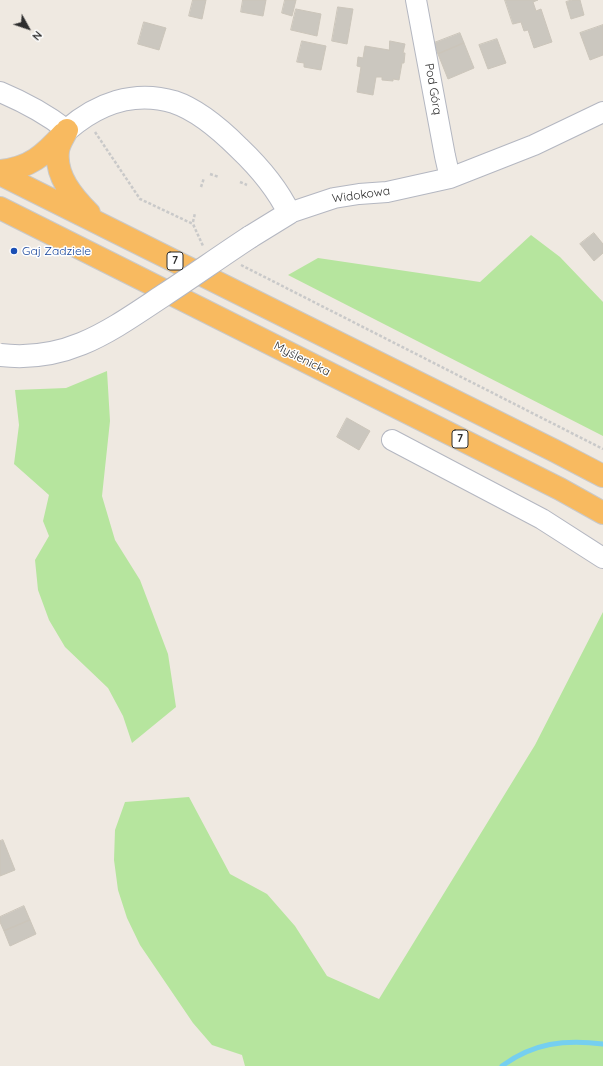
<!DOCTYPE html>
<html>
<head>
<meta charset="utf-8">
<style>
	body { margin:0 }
	#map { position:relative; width:603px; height:1066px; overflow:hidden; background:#efe9e1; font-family:Quicksand,sans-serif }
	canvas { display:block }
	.north { position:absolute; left:8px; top:8px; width:40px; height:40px; -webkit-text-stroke:3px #fff; paint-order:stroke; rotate:130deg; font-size:11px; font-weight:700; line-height:16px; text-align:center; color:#2e2e2e }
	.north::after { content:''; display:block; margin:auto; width:14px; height:18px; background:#2e2e2e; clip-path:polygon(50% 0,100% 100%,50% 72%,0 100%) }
</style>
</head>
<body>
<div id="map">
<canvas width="603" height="1066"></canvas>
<div class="north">N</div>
</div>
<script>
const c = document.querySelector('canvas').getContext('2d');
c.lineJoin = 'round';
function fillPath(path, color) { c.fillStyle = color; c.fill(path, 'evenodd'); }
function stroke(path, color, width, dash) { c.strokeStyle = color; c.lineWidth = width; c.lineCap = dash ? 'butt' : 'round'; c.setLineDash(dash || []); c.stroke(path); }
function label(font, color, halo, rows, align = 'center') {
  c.font = font + ' Quicksand,sans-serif'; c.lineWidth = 3; c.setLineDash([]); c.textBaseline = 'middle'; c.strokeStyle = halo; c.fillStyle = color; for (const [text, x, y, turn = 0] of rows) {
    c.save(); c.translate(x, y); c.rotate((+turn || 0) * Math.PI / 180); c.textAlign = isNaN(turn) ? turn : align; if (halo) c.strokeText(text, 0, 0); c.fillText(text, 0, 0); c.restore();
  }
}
const green = new Path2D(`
	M531,235L560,257L603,302V436L288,275L318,258L480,282Z
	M107,371L110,421L102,496L115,540L140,580L168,654L176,707L132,743L123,716L108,688L65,647L49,620L38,590L35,560L49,536L43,521L49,495L14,464L19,425L15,390L66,388Z
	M603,612V1066H245L242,1055L212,1045L193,1023L140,945L127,918L118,890L114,860L115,830L125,802L189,797L230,874L267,894L295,926L327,976L379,999L535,745Z`);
const stream = new Path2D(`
	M502,1066C533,1043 565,1039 603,1044`);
const building = new Path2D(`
	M193,0H206L202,19L189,16Z
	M243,0H266L263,16L241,12Z
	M285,0H296L292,16L282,13Z
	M505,0H538L533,2L536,11L541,9L552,42L534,48L528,30L524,31L521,22L513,24Z
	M572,0H580L584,15L571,19L566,2Z
	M338,7L353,9L347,44L332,41Z
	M296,9L321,14L317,36L291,30Z
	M144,22L166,28L159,50L138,44Z
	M603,25V55L590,60L580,33Z
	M460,33L464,43L438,54L434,43Z
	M497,39L506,63L488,69L479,45Z
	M302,41L326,46L321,70L304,67V63L297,62Z
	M390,41L405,44L403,53H405L404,63H402L399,80L393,79V81L382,80V77H376L373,95L357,92L361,67L357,66L358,57L363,58L365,46L389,50Z
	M464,43L474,68L448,79L438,54Z
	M594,233L603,244V253L594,261L580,244Z
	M347,418L370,431L359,450L337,437Z
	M3,840L15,870L0,876V841Z
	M24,906L30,920L4,931L0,922V917Z
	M30,920L36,934L10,946L4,931Z`);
const path = new Path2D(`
	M95,132L140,199L193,224L203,246
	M210,174L219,177
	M240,182L247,185
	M201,187L204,178
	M193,222L195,213
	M241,265L603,449`);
const minor = new Path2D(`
	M416,0L445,156L450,178
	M0,92C24,102 46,114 67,130
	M289,213L334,198L359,194L387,192L450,178L534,145L603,112
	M392,440L542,519L603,558`);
const tertiary = new Path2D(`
	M67,130C97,104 134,90 174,102C198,110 221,130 239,148C259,167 277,188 289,213L250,237`);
const trunk = new Path2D(`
	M67,130C64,137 59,143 58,151C55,176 73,197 89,213
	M0,171C30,168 44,155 63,134
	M0,174L555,451L603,476
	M0,208L560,489L603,513`);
const tertiaryBridge = new Path2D(`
	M0,355C68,363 111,330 164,295C193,276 221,256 250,237`);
const markers = [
	[14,251,4,"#1a4fb4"]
];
const shields = [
	[175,261,16],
	[460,439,16]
];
const shieldNames = [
	["7",175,261],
	["7",460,439]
];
const streetNames = [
	["Pod Górą",433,89,80],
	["Widokowa",361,195,-8],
	["Myślenicka",302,359,27]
];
const transitNames = [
	["Gaj Zadziele",22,251]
];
fillPath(green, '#b6e59e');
stroke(stream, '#75cff0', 5);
fillPath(building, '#cbc7bf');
stroke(building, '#cbc5ba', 1);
stroke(minor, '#b4b7c1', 22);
stroke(tertiary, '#b4b7c1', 24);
stroke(trunk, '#c9c9c9', 24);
stroke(path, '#c9c9c9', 2.5, [3, 2]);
stroke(minor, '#fff', 20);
stroke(tertiary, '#fff', 22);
stroke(trunk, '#f8ba60', 22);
stroke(tertiaryBridge, '#b4b7c1', 24, []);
stroke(tertiaryBridge, '#fff', 22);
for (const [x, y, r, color] of markers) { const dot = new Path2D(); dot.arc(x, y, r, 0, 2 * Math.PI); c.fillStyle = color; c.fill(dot); stroke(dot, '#fff', 1.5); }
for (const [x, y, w] of shields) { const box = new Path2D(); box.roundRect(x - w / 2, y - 9, w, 18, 3); c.fillStyle = '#fff'; c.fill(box); stroke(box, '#2e2e2e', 1); }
label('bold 11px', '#2e2e2e', null, shieldNames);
label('12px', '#2e2e2e', '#fff', streetNames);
label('12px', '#164399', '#fff', transitNames, 'left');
</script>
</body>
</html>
